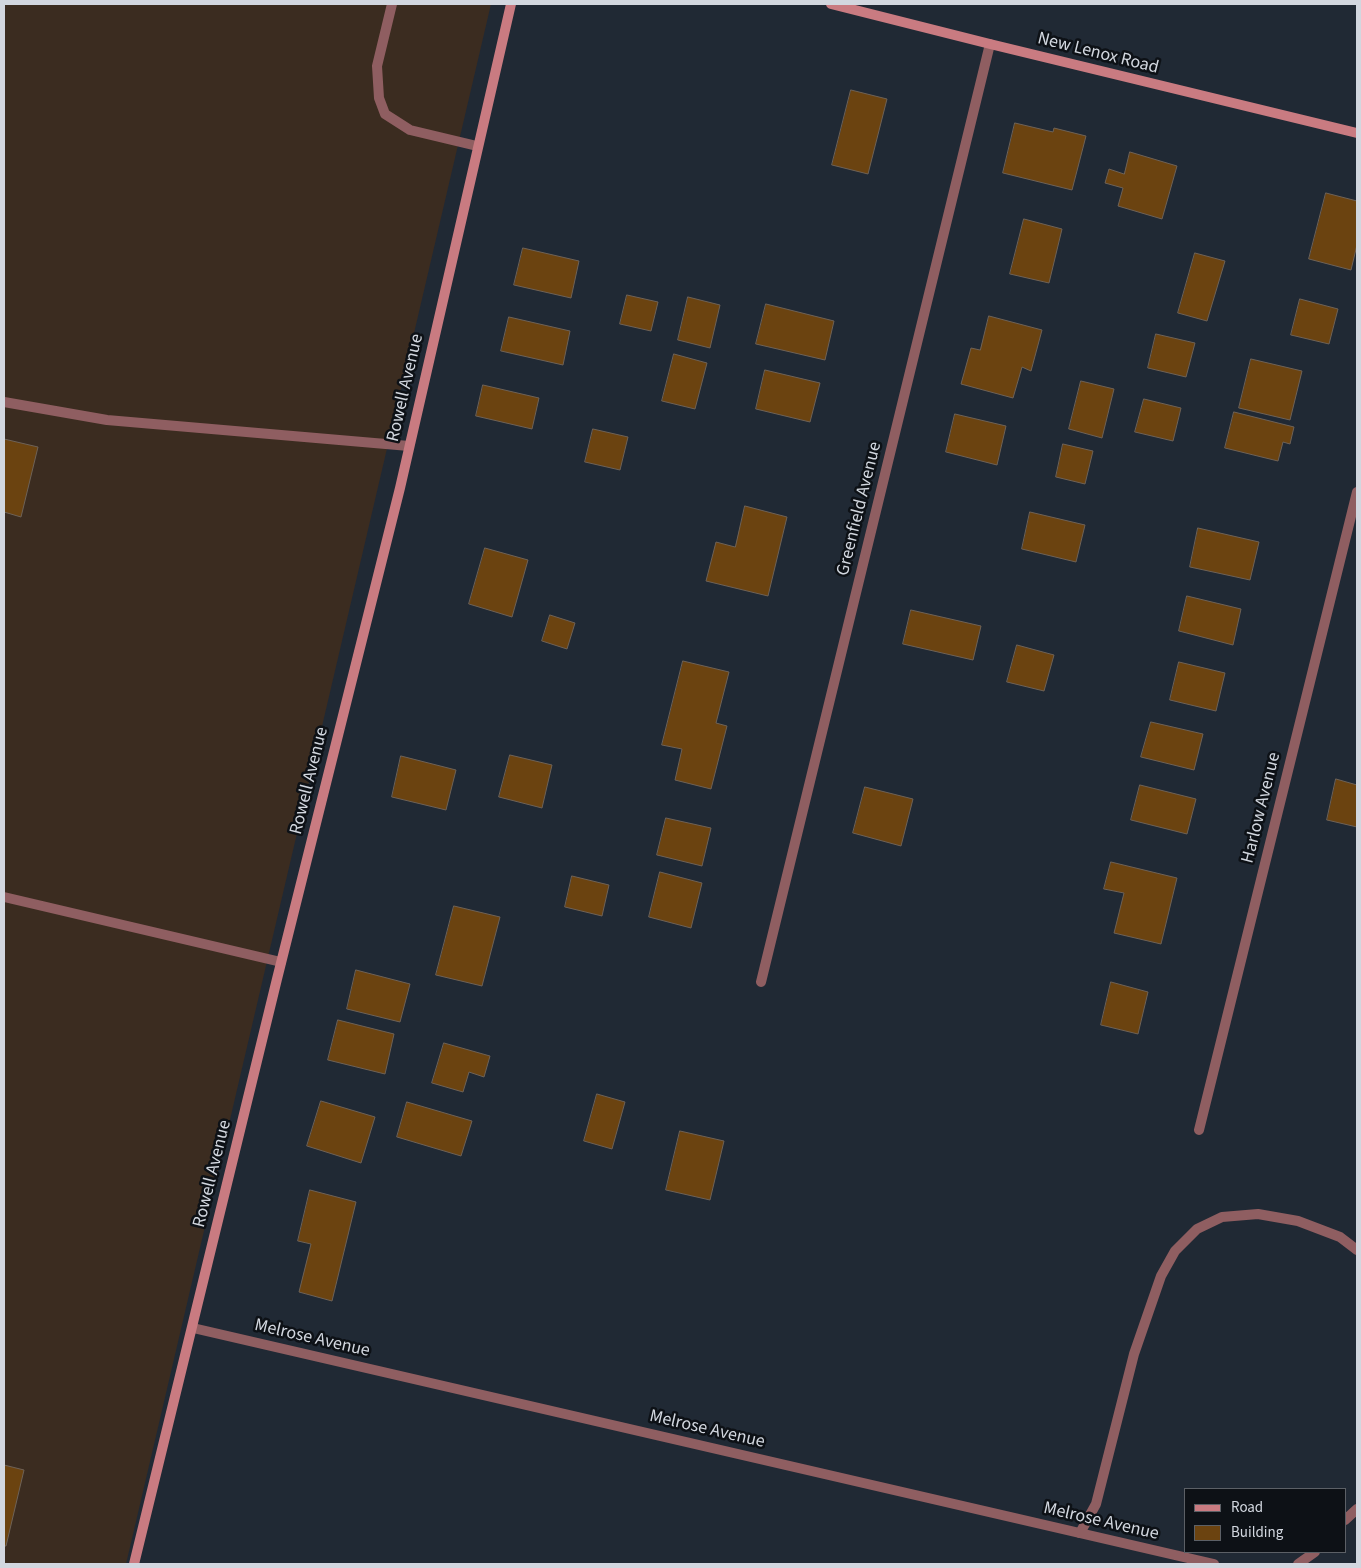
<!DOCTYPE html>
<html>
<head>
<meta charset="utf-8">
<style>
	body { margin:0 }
	#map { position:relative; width:1361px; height:1568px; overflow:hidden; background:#202934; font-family:"Source Sans 3",sans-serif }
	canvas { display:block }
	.frame { position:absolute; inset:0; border:5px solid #d2d7df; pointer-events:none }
	.legend { position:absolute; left:1184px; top:1488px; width:162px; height:65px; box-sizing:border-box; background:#0d1116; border:1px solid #5c6066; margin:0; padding:6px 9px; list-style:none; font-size:15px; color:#d2d7df }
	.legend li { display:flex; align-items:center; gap:10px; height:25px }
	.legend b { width:25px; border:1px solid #5c6066 }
</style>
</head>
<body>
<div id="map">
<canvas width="1361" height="1568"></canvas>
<div class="frame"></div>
<ul class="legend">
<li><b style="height:6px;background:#c97b81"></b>Road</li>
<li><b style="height:14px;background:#6b4310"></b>Building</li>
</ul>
</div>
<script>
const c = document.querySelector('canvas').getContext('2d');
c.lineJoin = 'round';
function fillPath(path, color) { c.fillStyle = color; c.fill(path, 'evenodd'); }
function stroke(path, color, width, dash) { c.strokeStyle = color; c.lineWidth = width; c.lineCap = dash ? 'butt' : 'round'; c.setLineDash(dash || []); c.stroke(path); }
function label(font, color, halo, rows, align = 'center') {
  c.font = font + ' "Source Sans 3",sans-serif'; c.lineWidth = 5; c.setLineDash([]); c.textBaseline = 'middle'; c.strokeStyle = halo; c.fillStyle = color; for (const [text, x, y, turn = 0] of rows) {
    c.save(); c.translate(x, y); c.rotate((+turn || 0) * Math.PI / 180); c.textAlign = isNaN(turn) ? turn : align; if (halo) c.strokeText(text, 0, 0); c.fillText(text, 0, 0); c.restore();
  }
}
const industrial = new Path2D(`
	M4,4H491L126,1564H4Z`);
const building = new Path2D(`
	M851,90L887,99L868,174L832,165Z
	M1015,123L1053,132L1054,128L1086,136L1072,190L1003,173Z
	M1130,152L1177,166L1162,219L1118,206L1123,188L1105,183L1109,169L1124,174Z
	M1326,193L1357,201V245L1351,270L1309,259Z
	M1024,219L1062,229L1049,283L1010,274Z
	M523,248L579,261L571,298L514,285Z
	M1195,253L1225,261L1207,321L1178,313Z
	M627,295L658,302L651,331L620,324Z
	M688,297L720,305L710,348L678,340Z
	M1300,299L1338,309L1329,344L1291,335Z
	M766,304L834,321L825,360L756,344Z
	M989,316L1042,330L1031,371L1022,367L1013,398L961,384L971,348L980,350Z
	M509,317L570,331L563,365L501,351Z
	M1156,334L1195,343L1186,377L1148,368Z
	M674,354L707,363L695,409L662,401Z
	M1251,359L1302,371L1290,420L1239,408Z
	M765,370L820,383L810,422L756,409Z
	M1081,381L1114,389L1102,438L1069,429Z
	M483,385L539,398L532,429L476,416Z
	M1144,399L1181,408L1173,441L1135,432Z
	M1234,412L1294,427L1290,444L1283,442L1278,461L1225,448Z
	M955,414L1006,426L997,465L946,452Z
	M593,429L628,437L620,470L585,462Z
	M4,439L38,447L21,517L4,512Z
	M1063,444L1093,451L1085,484L1056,477Z
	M745,506L787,517L768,596L706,581L716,542L735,547Z
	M1030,512L1085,525L1076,562L1022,549Z
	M1198,528L1259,542L1250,580L1190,567Z
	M485,548L528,560L512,617L469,604Z
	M1187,596L1241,609L1233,645L1179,631Z
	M911,610L981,626L973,660L903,644Z
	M550,615L575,623L567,649L542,641Z
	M1017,645L1054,655L1044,691L1007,682Z
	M683,661L729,672L716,723L727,726L711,789L675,780L682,749L662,745Z
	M1179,662L1225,673L1216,711L1170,700Z
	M1151,722L1203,734L1194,770L1141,757Z
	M510,755L552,765L542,808L499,797Z
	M401,756L456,770L446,810L392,797Z
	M1336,779L1357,785V827L1327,820Z
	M1140,785L1196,799L1187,834L1131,820Z
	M865,787L913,799L901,846L853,833Z
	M666,818L711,828L702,866L657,855Z
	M1111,862L1177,878L1161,944L1114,933L1124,893L1104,889Z
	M660,872L702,883L691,928L649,917Z
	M572,876L609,885L602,916L565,907Z
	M454,906L500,917L482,986L436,975Z
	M356,970L410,984L400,1022L347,1009Z
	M1111,982L1148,992L1138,1034L1101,1025Z
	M338,1020L394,1034L385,1074L328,1060Z
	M444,1043L490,1056L484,1077L469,1072L463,1092L432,1083Z
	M597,1094L625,1102L612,1149L584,1141Z
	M321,1101L375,1117L361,1163L307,1146Z
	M407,1102L472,1121L461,1156L397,1137Z
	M680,1131L724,1141L710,1200L666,1190Z
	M310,1190L356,1202L332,1301L299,1292L311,1244L298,1241Z
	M4,1465L24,1470L6,1546H4Z`);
const lane = new Path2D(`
	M392,4L377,66L379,98L385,114L410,130L477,146
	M4,402L107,420L409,446
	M4,897L281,962
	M1345,1520L1357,1509
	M1080,1533L1096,1504L1134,1354L1161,1276L1175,1251L1197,1229L1222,1217L1258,1214L1298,1221L1340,1237L1357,1250
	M1298,1564L1315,1552`);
const street = new Path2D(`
	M761,982L990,44
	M1199,1130L1357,492
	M193,1328L1214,1564`);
const secondary = new Path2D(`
	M831,4L990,44L1357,133
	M134,1564L277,979L400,488L511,4`);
const streetNames = [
	["New Lenox Road",1098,54,14],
	["Rowell Avenue",406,388,-77],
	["Greenfield Avenue",860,509,-76],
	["Rowell Avenue",310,781,-76],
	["Harlow Avenue",1262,808,-76],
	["Rowell Avenue",213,1174,-76],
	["Melrose Avenue",312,1339,13],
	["Melrose Avenue",707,1430,13],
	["Melrose Avenue",1101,1522,13]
];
fillPath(industrial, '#3b2c20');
fillPath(building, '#6b4310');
stroke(building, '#6e6257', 1);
stroke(lane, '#8f5e61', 10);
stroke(street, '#8f5e61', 10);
stroke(secondary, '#c97b81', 10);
label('18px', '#d2d7df', '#0d1116', streetNames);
</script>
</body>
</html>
